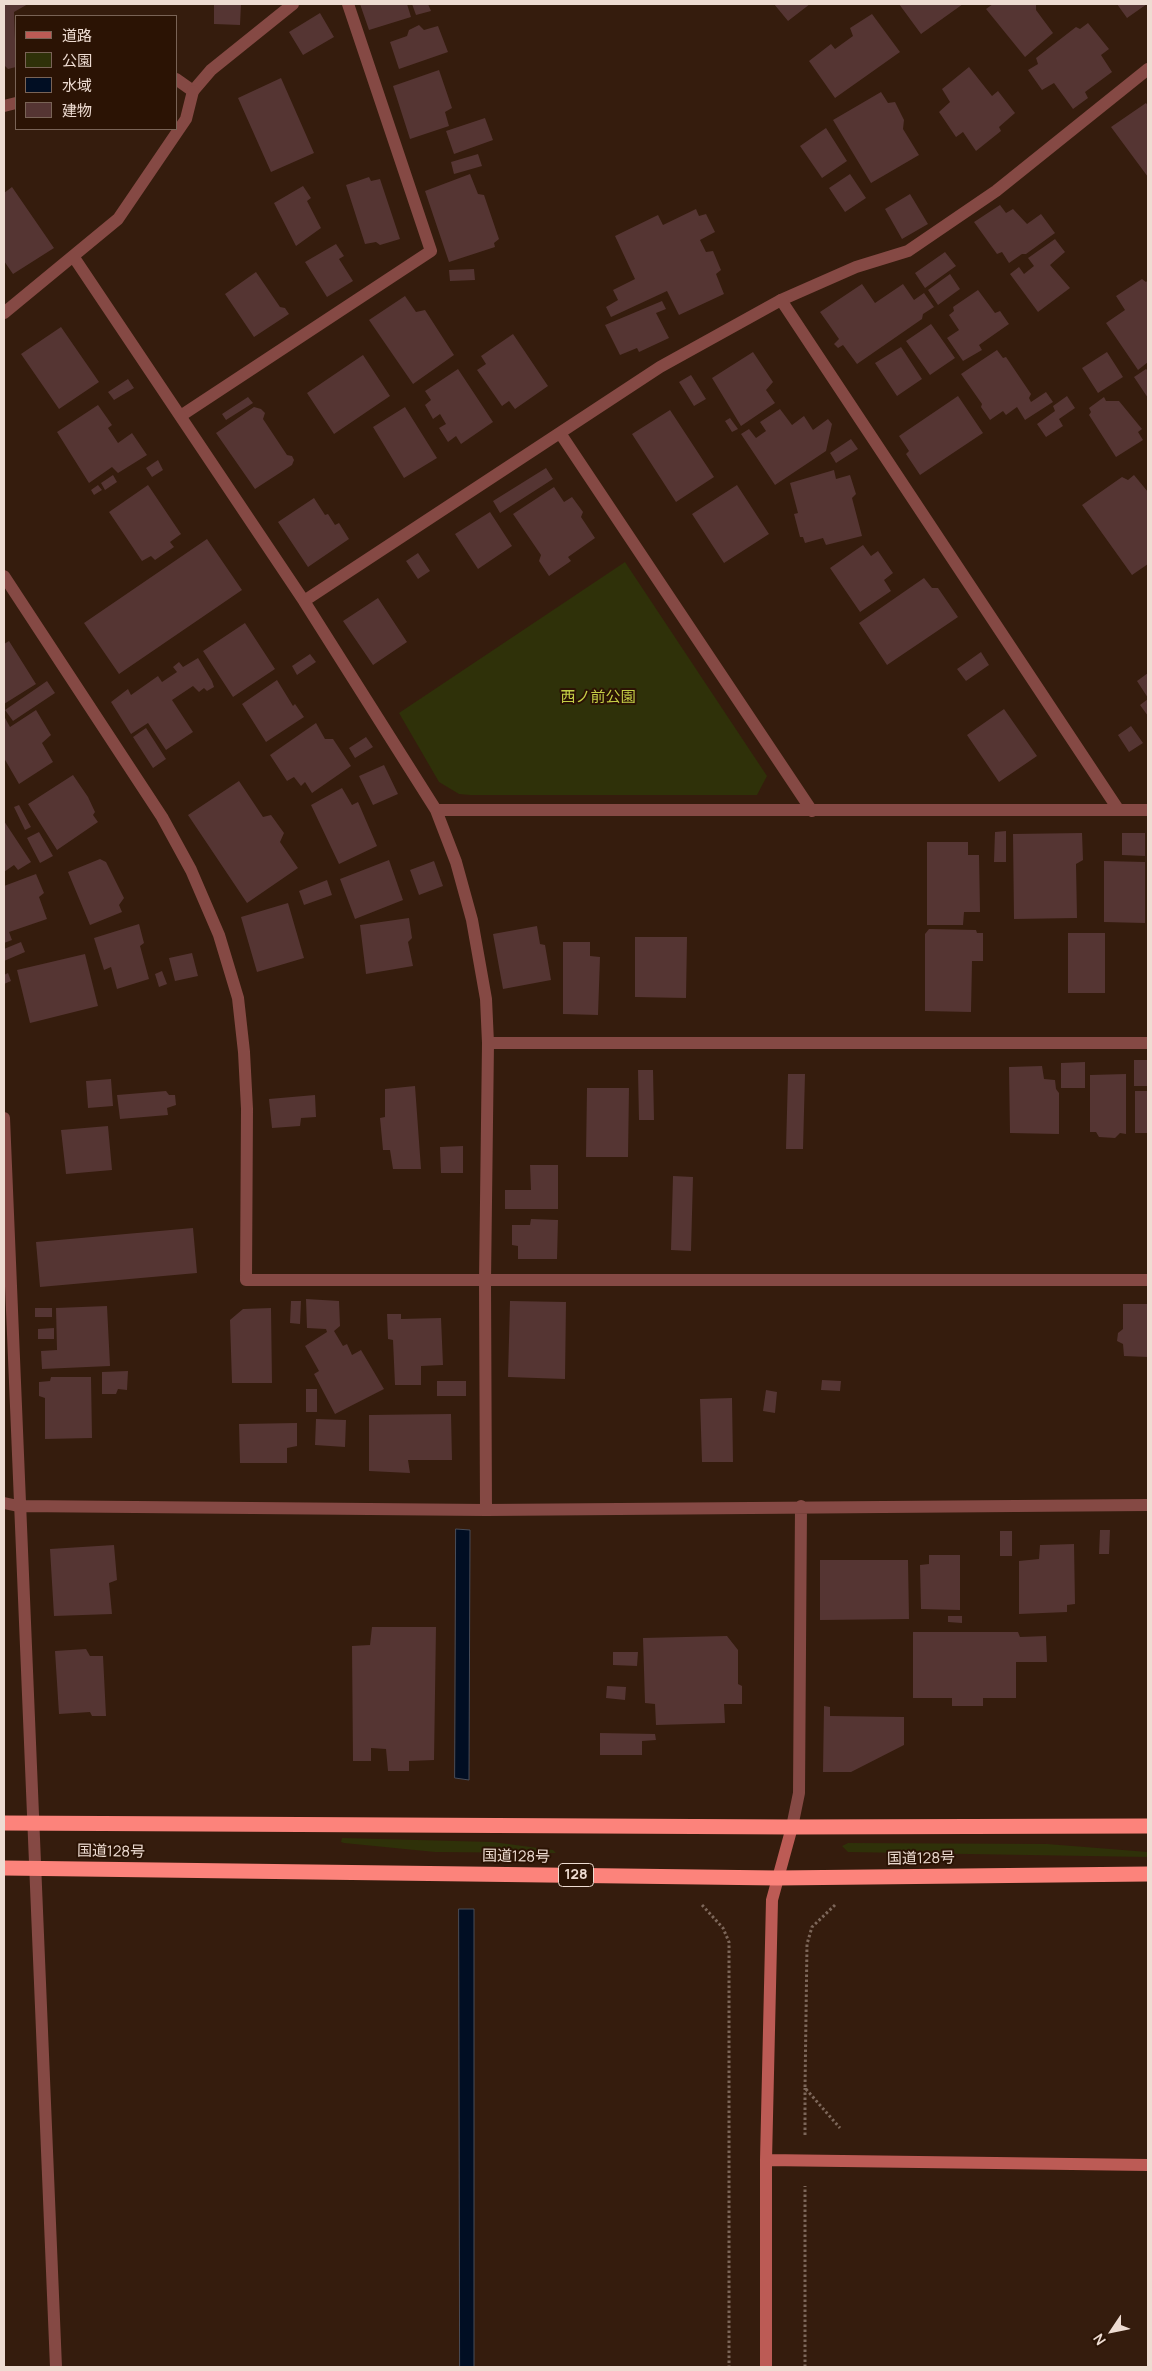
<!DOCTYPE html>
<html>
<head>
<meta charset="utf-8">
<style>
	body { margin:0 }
	#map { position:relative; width:1152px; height:2371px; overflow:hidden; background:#351c0d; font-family:Manrope,"Noto Sans JP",sans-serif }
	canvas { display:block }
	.frame { position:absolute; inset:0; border:5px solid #eedcd2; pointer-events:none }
	.legend { position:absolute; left:15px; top:15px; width:162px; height:115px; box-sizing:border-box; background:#2b1304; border:1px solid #796356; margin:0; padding:6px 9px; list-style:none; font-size:15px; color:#eedcd2 }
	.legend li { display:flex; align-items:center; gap:10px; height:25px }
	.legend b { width:25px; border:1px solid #796356 }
	.north { position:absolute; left:1087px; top:2306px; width:50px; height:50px; -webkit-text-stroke:4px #2b1304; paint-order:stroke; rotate:236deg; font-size:14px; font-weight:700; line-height:20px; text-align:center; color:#eedcd2 }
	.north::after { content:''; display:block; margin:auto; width:18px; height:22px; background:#eedcd2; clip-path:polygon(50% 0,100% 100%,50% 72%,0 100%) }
</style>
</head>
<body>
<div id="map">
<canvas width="1152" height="2371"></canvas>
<div class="frame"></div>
<ul class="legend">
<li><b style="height:6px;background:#bc5b55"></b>道路</li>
<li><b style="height:14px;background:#2f3109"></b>公園</li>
<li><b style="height:14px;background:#010e23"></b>水域</li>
<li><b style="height:14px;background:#553533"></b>建物</li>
</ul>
<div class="north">N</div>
</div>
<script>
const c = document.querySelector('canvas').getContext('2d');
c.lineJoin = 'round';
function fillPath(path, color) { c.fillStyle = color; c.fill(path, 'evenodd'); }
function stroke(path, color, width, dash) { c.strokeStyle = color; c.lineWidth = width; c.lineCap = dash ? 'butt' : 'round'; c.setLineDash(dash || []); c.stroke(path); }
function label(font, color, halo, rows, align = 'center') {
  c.font = font + ' Manrope,"Noto Sans JP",sans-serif'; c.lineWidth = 4; c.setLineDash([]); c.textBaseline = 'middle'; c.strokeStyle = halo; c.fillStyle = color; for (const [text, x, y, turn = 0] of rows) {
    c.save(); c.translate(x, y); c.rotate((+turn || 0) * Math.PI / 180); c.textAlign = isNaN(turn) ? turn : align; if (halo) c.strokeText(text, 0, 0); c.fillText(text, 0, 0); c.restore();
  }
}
const green = new Path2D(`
	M625,562L767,776L757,795H470L459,794L439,782L399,713Z
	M342,1838L493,1842L553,1850L556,1853L435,1852L344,1843L341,1842Z
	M848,1843L1047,1844L1148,1852V1857L848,1852L842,1846Z`);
const water = new Path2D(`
	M456,1529L470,1530L469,1780L455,1778Z
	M459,1909H474V2367H460Z`);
const building = new Path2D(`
	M4,4H28L14,12L16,67L8,69L4,65Z
	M214,4H241L240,25L214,24Z
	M360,4H407L411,17L369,30Z
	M412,4H428L431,11L416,15Z
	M774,4H810L788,21Z
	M899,4H963L921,34Z
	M993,4H1036V10L1053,33L1025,57L986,9Z
	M1117,4H1147L1127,18Z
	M320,13L334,37L303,55L289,32Z
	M872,14L900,52L835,98L809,61L831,44L835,49L853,36L850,28Z
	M1088,23L1109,49L1101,55L1112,72L1085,92L1088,98L1073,109L1054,83L1042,90L1028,70L1038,64L1036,58L1076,27L1080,29Z
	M419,25L424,30L438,26L448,52L399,69L390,42L407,36L409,30Z
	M969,67L992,96L998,91L1015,113L999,127L1001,131L976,151L963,132L956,137L939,112L950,102L942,89Z
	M439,70L452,108L445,112L449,126L410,139L393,86Z
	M281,78L314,153L271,172L238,98Z
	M881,92L888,103L895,102L904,120L903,129L919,155L871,183L833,120Z
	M1146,103L1148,106V177L1111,127Z
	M485,118L493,140L454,154L446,131Z
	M826,128L847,161L822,178L800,146Z
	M478,154L482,166L454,174L451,162Z
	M470,174L478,194L484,195L499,239L494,243L495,247L449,262L425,191Z
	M850,174L866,198L845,212L829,188Z
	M369,177L371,181L380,179L400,239L380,245L376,242L365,244L346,185Z
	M303,186L311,198L307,201L321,228L296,246L274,203Z
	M12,187L54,248L13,274L4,261V193Z
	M910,194L928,224L902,239L885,209Z
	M1000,205L1006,213L1013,209L1027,224L1041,214L1055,233L1026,254H1022L1009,263L1002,252L997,254L974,222Z
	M696,209L699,216L706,214L715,232L700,240L706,252L713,251L721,270L716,274L724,294L679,315L667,291L611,317L606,307L618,300L613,290L635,279L615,236L658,215L663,225Z
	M1055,239L1065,252L1050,265L1070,288L1038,312L1010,274L1019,267L1024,274L1034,266L1028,258Z
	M336,244L344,256L339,259L353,281L327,297L305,262Z
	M945,252L956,266L925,288L915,273Z
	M474,269L475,280L450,281L449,270Z
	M256,272L280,307L285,308L289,314L254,337L225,294Z
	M950,274L960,289L938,305L928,290Z
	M1142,279L1146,282L1148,280V362L1138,370L1106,323L1125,310L1116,296Z
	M862,284L875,303L903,284L914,300L924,293L934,307L923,314L922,319L857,364L843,345L838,348L834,344L839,339L820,312Z
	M978,290L995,313L1000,311L1009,324L979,345L982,350L963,361L947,338L959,330L949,315L954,311L953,307Z
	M405,296L416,312L425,310L454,355L413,384L369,320Z
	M662,301L666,309L656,313L669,338L639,352L637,348L620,355L605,325Z
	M931,324L955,358L930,375L906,341Z
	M61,327L99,382L59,409L21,354Z
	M513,334L548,386L515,409L509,401L502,406L477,370L486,364L481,356Z
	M901,347L922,379L897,396L875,363Z
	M997,350L1003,358L1006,357L1031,394L1029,398L1031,402L1046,392L1053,402L1025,420L1017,407L1006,415L1003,411L990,420L981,407L982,404L961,374Z
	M753,352L773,382L766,390L775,403L741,426L712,378Z
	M1107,352L1123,377L1098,393L1082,368Z
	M363,355L390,396L334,434L307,393Z
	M458,369L493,422L461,444L456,436L448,442L439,428L446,424L440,414L433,419L425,405L431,400L425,391Z
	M1146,369L1148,371V398L1134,377Z
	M691,375L706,399L694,406L679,382Z
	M128,379L134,388L114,400L108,392Z
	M958,396L983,433L920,475L906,454L909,451L899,436Z
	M1067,396L1075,408L1059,419L1063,426L1046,437L1037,424L1055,411L1053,406Z
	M248,397L253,403L226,420L222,414Z
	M1104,397L1106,401H1119L1142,429L1138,432L1143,440L1116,457L1089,415L1091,412L1089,408Z
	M98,405L112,425L108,428L118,443L132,433L147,455L118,473L112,467L89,483L57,432Z
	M254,407L261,409L265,413L263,419L287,455L292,456L294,460L292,465L255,489L216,433Z
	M405,407L437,458L404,478L373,427Z
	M780,409L792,425L804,416L813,430L828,419L832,424L826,451L775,485L741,434L749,429L756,438L766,431L760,422Z
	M670,410L714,477L676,502L632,434Z
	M730,418L738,429L732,432L725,421Z
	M851,439L858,449L836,463L830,453Z
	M158,460L163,470L152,477L146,468Z
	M546,468L553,479L500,513L493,501Z
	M834,470L836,479L850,475L856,494L852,498L862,536L826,545L823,538L805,543L803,537H800L794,514L798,513L790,483Z
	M113,475L117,482L105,490L101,483Z
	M1134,475L1148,492V564L1132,575L1082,505L1122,477L1128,480Z
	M98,485L102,490L94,495L91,490Z
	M148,485L181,534L170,542L174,547L155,560L151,556L142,561L109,512Z
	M737,485L769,534L724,563L692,514Z
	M554,487L564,502L572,497L583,512L581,517L595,538L568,557L571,561L549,576L539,561L541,555L513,514Z
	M314,498L325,515L328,514L335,525L339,523L349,539L308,567L278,522Z
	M490,512L512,546L478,569L455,534Z
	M207,539L242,590L119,674L84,623Z
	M863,545L871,556L878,551L893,573L884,580L891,591L860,612L830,568Z
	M418,553L430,571L418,579L406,561Z
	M924,578L932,588H938L958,617L887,665L859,623Z
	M378,598L407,642L373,665L343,621Z
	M245,623L275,669L233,697L203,651Z
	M9,641L36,684L4,704V644Z
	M981,652L989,665L966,681L957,669Z
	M310,654L316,662L297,675L292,666Z
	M198,658L212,681L214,687L207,691L204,688L199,692L193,686L172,700L193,732L166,750L148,723L131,734L111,702L128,689L131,695L158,676L162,682L177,672L173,667L179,662L183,667Z
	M1148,673V698L1137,681Z
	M277,680L293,706L295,704L304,717L266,742L242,704Z
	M47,681L55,693L13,721L5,710Z
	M1148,699V716L1140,705Z
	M1004,709L1037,756L999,782L967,735Z
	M36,710L51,735L42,743L53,762L19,784L4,758V716L10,727Z
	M316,723L325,739H333L351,766L312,793L305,782L301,786L294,777L287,781L270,755Z
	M1131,726L1143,743L1129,752L1118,735Z
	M146,728L166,759L153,768L133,737Z
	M366,737L373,747L355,758L349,748Z
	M384,765L398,794L373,805L359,776Z
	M73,775L88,797L95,812L93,815L98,822L57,850L28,804Z
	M239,781L263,817L271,815L284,833L280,842L298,868L247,903L188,815Z
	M342,788L352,805L358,802L377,846L339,864L311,805Z
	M19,805L31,827L25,830L14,807Z
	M4,821L31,862L18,870L14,865L4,872Z
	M1006,831V862H994L995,832Z
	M39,832L53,856L40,863L27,838Z
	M1082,833L1083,860L1076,864L1077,918L1014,919L1013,834Z
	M1122,833H1145V856L1122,855Z
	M927,842H968V855H979L980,912H964L963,925H927Z
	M100,859L106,862L124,898L119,905L122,912L90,925L68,872Z
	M389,860L403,900L355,919L340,879Z
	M434,861L443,886L419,895L410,870Z
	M1104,861L1145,862V923L1104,922Z
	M36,874L44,893L39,897L47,919L9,932L12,940L4,943V886Z
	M327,880L332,895L304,905L299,891Z
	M288,903L304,958L257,972L241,917Z
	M409,918L412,938L408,942L413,966L366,974L360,925Z
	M139,924L144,943L140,946L149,979L117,989L111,967L104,970L94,938Z
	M537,926L540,944L545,945L551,980L503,989L493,934Z
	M929,929L976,930L977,933H983V961H972L971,1012L925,1011V934Z
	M1068,933H1105V993H1068Z
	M635,937H687L686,998L635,997Z
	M21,942L25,952L4,961V949Z
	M563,942H590V956L600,957L598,1015L563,1014Z
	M192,953L198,976L175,981L169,958Z
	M85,954L98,1006L30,1023L17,970Z
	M162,971L167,984L159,987L155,974Z
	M8,973L11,981L4,984V975Z
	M1134,1060H1148V1086H1134Z
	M1085,1062V1088H1061V1063Z
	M1042,1066L1044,1079L1055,1080L1056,1089L1059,1093V1134L1010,1133L1009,1067Z
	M638,1070H653L654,1120H639Z
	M788,1074H805L803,1149H786Z
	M1126,1074V1134L1120,1133L1115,1138L1099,1137L1096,1132H1090V1075Z
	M111,1079L113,1106L88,1108L86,1081Z
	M415,1086L421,1169H393L390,1150H383L380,1118L385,1117V1089Z
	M587,1088H629L628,1157H586Z
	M166,1091L169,1095H175L176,1105L167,1108L168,1115L120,1119L117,1095Z
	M1135,1091H1148V1133H1135Z
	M315,1095L316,1117L301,1118L300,1126L272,1128L269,1099Z
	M108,1126L112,1170L66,1174L61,1130Z
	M463,1146V1173H441L440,1147Z
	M530,1165H558V1209H505V1190H531Z
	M673,1176L693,1177L691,1251L671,1250Z
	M531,1219L558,1220L557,1259H518V1246L512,1245V1225H530Z
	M193,1228L197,1273L40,1287L36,1242Z
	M306,1299L339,1301L340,1326L334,1331L343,1346L347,1344L352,1355L361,1350L384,1389L335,1414L314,1374L319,1371L305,1346L327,1332L326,1329L307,1328Z
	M291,1301H301L300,1324L290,1323Z
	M510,1301L566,1302L565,1379L508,1377Z
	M1123,1304H1148V1357L1124,1356L1123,1344L1117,1341L1118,1333L1123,1329Z
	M107,1306L110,1366L42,1369L41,1351L57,1350L56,1308Z
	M35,1308H52V1317H35Z
	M271,1308L272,1383H232L230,1320L243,1309Z
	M387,1314H401V1319L441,1318L443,1365L421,1366V1385H395L393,1340L388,1339Z
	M54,1328V1339H38V1329Z
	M128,1371L127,1390L118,1389L116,1394H102V1372Z
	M51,1377H91L92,1438L45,1439V1398L39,1396V1382L50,1381Z
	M822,1380L841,1381L840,1391L821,1390Z
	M437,1381H466V1396H437Z
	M306,1389H317V1412H306Z
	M766,1390L777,1392L775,1413L763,1411Z
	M732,1398L733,1462H702L700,1399Z
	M451,1414L452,1460H408L410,1473L369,1471V1415Z
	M316,1419L346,1420L345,1447L315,1445Z
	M297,1423V1446L287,1448V1463H240L239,1424Z
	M1100,1530H1110L1109,1554H1099Z
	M1000,1531H1012V1556H1000Z
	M1074,1544L1075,1604L1067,1605V1612L1019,1614V1561L1039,1559L1040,1545Z
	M114,1545L117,1580L109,1583L112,1614L54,1616L50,1549Z
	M929,1555H960V1610L921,1609L920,1565L929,1564Z
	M820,1560H908L909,1619L820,1620Z
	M948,1616H962V1623L948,1622Z
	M372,1627H436L434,1760L409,1761V1771H388L386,1749L371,1748V1761H353L352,1646L370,1645Z
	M913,1632H1018L1020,1637L1046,1636L1047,1662H1016V1698H983V1706H952V1698H913Z
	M727,1636L738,1650V1684L742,1686V1704H724L725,1723L656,1725L655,1704L645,1703L643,1638Z
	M86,1649L90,1656H103L106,1716H92L90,1712L59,1714L55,1651Z
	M613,1652H638L637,1666L613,1665Z
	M607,1686L626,1687L625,1700L606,1698Z
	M824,1706L830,1707V1716L904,1717V1745L851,1772H823Z
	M600,1733L655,1734L656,1740L642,1741V1755H600Z`);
const path = new Path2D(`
	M702,1905L723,1928L729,1942V2367
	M835,1905L812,1927L807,1944L805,2088L840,2128
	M805,2135V2088
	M805,2367V2186`);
const lane = new Path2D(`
	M176,79L193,91L211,70L293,4
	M4,106L16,103
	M781,300L856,267L908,251L996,191L1148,69
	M182,415L431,251L348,4`);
const street = new Path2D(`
	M73,256L304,601L436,810L456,862L472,920L486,999L488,1043L485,1281L486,1510
	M4,313L118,219L186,119L193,91
	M560,433L812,811
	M4,576L162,817L191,870L219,935L238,998L244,1052L247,1109L246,1280H1148
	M304,601L660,367L781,300L1118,809
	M436,810H1148
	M488,1043H1148
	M4,1118L56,2367
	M4,1503L18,1506L486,1510L1148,1505
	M792,1827L799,1793L801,1506`);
const secondary = new Path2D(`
	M766,2160L1148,2165
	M766,2367V2160L772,1900L792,1827`);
const highway = new Path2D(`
	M4,1823L792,1827L1148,1826
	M4,1868L777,1878L1148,1874`);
const shields = [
	[576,1875,35]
];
const shieldNames = [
	["128",576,1875]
];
const parkNames = [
	["西ノ前公園",598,698]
];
const streetNames = [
	["国道128号",111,1852,1],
	["国道128号",516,1857,1],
	["国道128号",921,1859,-1]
];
fillPath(green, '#2f3109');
fillPath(water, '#010e23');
stroke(water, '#484c58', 1);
fillPath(building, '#553533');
stroke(path, '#7d675a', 3, [2.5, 2.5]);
stroke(lane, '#854944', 12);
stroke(street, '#854944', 12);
stroke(secondary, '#bc5b55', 12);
stroke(highway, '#fc837b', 15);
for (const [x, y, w] of shields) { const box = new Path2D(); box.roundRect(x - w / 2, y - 11.5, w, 23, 4); c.fillStyle = '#2b1304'; c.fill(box); stroke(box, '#eedcd2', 1); }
label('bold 14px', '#eedcd2', null, shieldNames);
label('15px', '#c5ce46', '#2b1304', parkNames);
label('15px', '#eedcd2', '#2b1304', streetNames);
</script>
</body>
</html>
